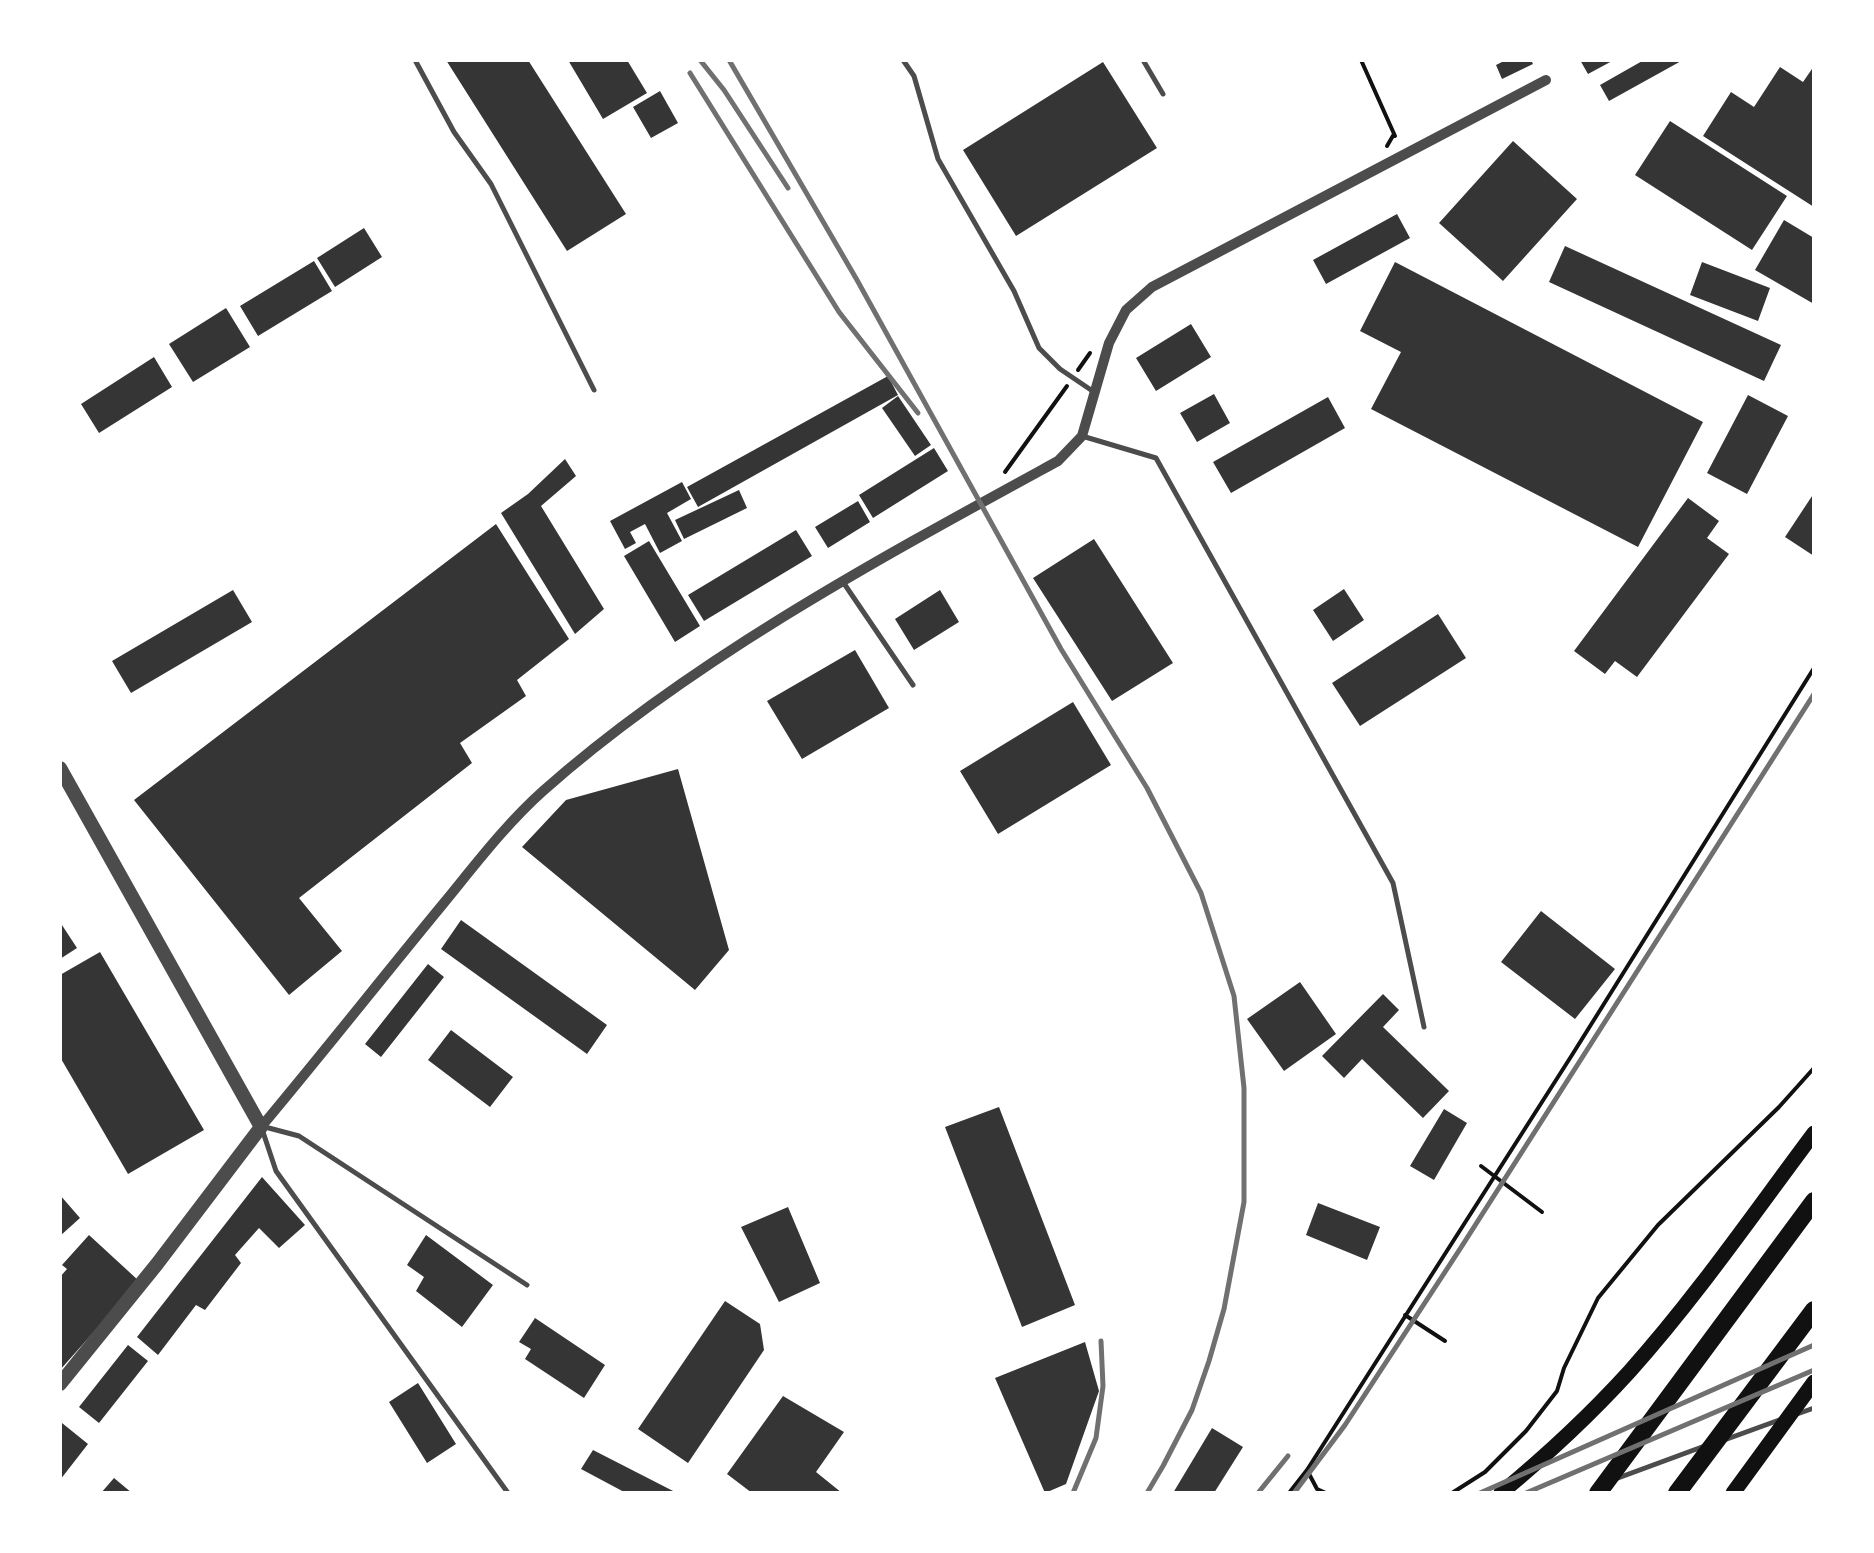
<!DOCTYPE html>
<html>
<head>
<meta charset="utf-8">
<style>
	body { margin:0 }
	#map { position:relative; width:1874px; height:1553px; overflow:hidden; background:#fff; font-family:"Alegreya Sans",sans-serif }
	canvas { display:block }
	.frame { position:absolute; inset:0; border:62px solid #fff; pointer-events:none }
</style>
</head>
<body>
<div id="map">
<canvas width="1874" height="1553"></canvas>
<div class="frame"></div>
</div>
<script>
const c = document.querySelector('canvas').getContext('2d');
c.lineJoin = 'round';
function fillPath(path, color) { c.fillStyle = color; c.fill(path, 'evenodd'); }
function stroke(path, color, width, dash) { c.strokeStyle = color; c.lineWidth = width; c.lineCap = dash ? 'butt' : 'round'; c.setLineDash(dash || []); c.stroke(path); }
const building = new Path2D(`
	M446,60H528L626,214L567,251Z
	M568,60H627L647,93L603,119Z
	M1506,60H1531L1533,64L1502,79L1496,65Z
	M1580,60H1614L1588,74Z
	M1644,60H1683L1609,101L1600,85Z
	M1103,62L1157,148L1016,236L963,150Z
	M1814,66V207L1703,136L1731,92L1754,107L1780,67L1803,82Z
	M660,91L678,123L651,138L633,107Z
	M1670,121L1787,196L1752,250L1635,175Z
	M1513,141L1577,199L1503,281L1439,223Z
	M1397,214L1410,238L1326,284L1313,260Z
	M1784,220L1814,238V304L1755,270Z
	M364,228L382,257L335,287L317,258Z
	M1565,246L1781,345L1764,381L1549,282Z
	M314,261L332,291L258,336L240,306Z
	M1395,262L1703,422L1638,547L1371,409L1401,352L1360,331Z
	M1702,262L1770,288L1758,321L1690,295Z
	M226,308L250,347L193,382L169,344Z
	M1191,324L1211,357L1156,391L1136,358Z
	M154,357L172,387L99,433L81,404Z
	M888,376L898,395L698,507L687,487Z
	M1214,394L1230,423L1197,442L1180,413Z
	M1748,395L1788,416L1747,494L1707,473Z
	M898,396L931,445L915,456L882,408Z
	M1328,397L1345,428L1231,493L1213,462Z
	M934,448L948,471L873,518L859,495Z
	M565,459L576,476L541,506L604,609L575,634L501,513L528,494Z
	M682,482L691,499L667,513L682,541L660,553L645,524L630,532L636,543L625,549L610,521Z
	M739,490L747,508L684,539L675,520Z
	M1814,493V556L1785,537Z
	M1688,498L1719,521L1707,538L1729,554L1637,677L1615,661L1605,674L1574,651Z
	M858,501L870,522L828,548L815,527Z
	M496,524L569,639L517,680L526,696L460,743L472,763L299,898L342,951L289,995L134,800Z
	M796,530L812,556L704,621L688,595Z
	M1094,539L1173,663L1112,701L1033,578Z
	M649,541L700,626L675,642L624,556Z
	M1344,589L1364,620L1333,641L1313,610Z
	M233,590L252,622L131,693L112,661Z
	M940,590L959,622L914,650L895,619Z
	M1438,614L1466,658L1360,726L1332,683Z
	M855,650L889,708L802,759L767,701Z
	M1073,702L1111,765L998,834L960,771Z
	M678,769L729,950L695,990L522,847L566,800Z
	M1541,911L1615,969L1575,1019L1501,962Z
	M461,920L607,1025L587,1054L441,949Z
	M60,922L77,948L60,959Z
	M100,952L204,1130L128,1174L60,1057V975Z
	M428,964L444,977L381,1057L365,1044Z
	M1300,982L1336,1034L1284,1071L1247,1019Z
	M1383,994L1399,1010L1383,1027L1449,1091L1423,1118L1362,1059L1344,1078L1322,1056Z
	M451,1030L513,1077L490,1107L428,1060Z
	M999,1107L1075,1305L1022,1327L945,1127Z
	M1444,1109L1467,1123L1434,1180L1410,1166Z
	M262,1177L305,1225L279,1248L259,1228L235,1255L241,1263L205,1310L196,1305L158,1355L137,1337Z
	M60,1195L80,1218L60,1236Z
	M1318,1203L1380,1227L1367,1260L1306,1235Z
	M788,1207L820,1283L779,1302L741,1227Z
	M89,1235L139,1281L60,1370V1277L67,1269L62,1265Z
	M426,1235L493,1285L462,1327L416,1291L424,1277L407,1265Z
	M725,1301L760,1324L764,1350L688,1463L638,1429Z
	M535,1318L605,1365L584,1398L525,1359L531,1349L519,1342Z
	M1085,1342L1099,1391L1066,1484L1045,1493L995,1378Z
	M128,1345L148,1361L99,1423L79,1407Z
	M418,1383L456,1444L427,1463L389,1402Z
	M783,1396L844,1432L816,1472L842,1493H752L727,1474Z
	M62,1423L88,1444L60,1480V1425Z
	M1212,1428L1243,1447L1214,1493H1173Z
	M593,1450L677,1493H626L581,1469Z
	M114,1478L132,1493H101Z`);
const path = new Path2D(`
	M1361,60L1395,136
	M1387,146L1394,134
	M1078,370L1090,353
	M1005,472L1067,386
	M1481,1166L1542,1212
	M1405,1315L1445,1341
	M1289,1493L1307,1470
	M1326,1493L1317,1489L1307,1470L1572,1055L1814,668
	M1452,1493L1485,1472L1526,1431L1557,1391L1564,1368L1598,1298L1658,1225L1779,1107L1814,1068`);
const service = new Path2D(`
	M415,60L454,132L491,184L594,390
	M903,60L914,76L938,159L1014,291L1039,348L1060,369L1094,392
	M1143,60L1163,94
	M1082,436L1156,458L1393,883L1424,1027
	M843,582L913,685
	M265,1127L299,1136L527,1285
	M262,1129L276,1171L508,1493
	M1797,1414L1814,1408
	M1727,1439L1782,1419
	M1618,1478L1702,1447`);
const minor = new Path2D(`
	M261,1127C323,1053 382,978 443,904C475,865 506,824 543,791C692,659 884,556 1058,461L1082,436L1109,343L1126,310L1152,287L1546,80`);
const tertiary = new Path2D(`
	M60,768L261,1127L157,1264L60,1384`);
const secondary = new Path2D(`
	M1501,1493C1547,1455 1590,1415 1630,1371C1697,1296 1754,1213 1814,1133
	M1733,1493L1814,1382`);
const trunk = new Path2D(`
	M1598,1493L1814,1201
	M1677,1493L1814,1310`);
const rail = new Path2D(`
	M700,60L724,90L788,188
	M729,60L857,280L1061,649L1147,788L1201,893L1234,996L1244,1088V1202L1224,1309L1209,1361L1192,1410L1163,1466L1147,1493
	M690,73L839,312L918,413
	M1073,1493L1096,1438L1103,1386L1101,1341
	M1258,1493L1288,1456
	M1294,1493L1345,1425L1460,1249L1814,694
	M1480,1493L1814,1345
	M1526,1493L1814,1370`);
fillPath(building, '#353535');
stroke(path, '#111', 4);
stroke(service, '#4c4c4c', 5);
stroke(minor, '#4c4c4c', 10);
stroke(tertiary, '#4c4c4c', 14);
stroke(secondary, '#111', 15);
stroke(trunk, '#111', 18);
stroke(rail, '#707070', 5);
</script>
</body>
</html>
